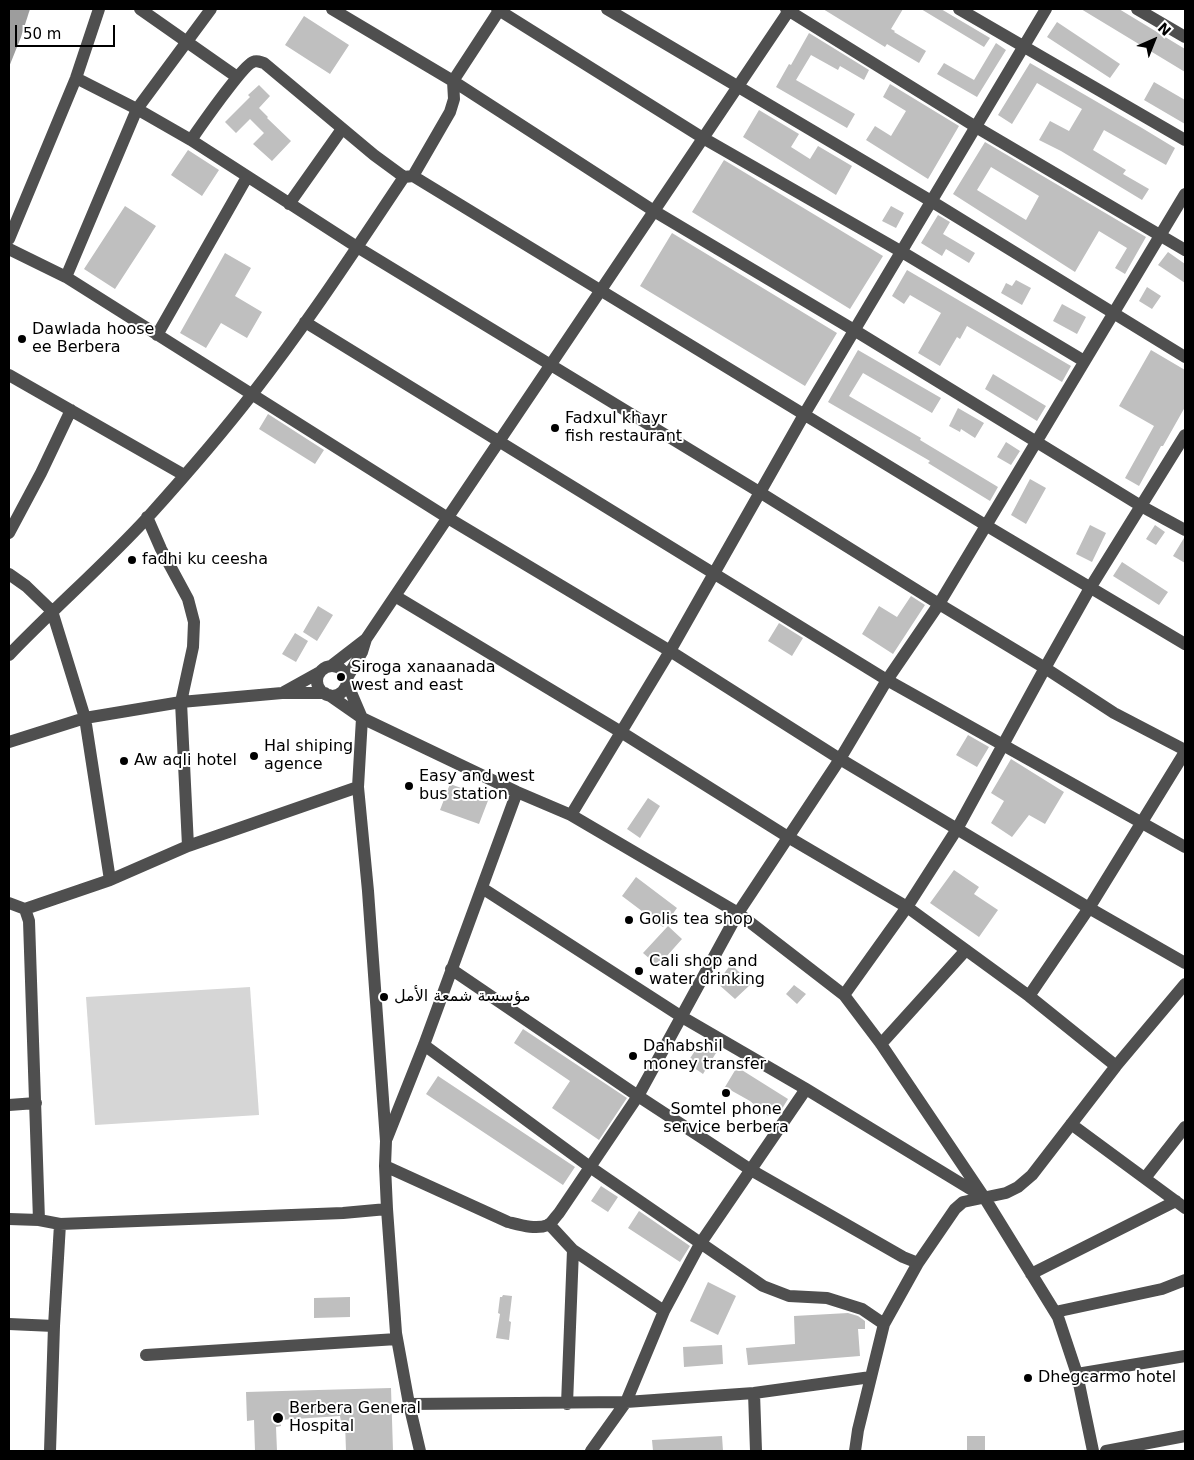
<!DOCTYPE html>
<html>
<head>
<meta charset="utf-8">
<style>
	body { margin:0 }
	#map { position:relative; width:1194px; height:1460px; overflow:hidden; background:#fff; font-family:"DejaVu Sans",sans-serif }
	canvas { display:block }
	.frame { position:absolute; inset:0; border:10px solid #000; pointer-events:none }
	.north { position:absolute; left:1129px; top:15px; width:50px; height:50px; -webkit-text-stroke:4px #fff; paint-order:stroke; rotate:44deg; font-size:14px; font-weight:700; line-height:20px; text-align:center; color:#000 }
	.north::after { content:''; display:block; margin:auto; width:18px; height:22px; background:#000; clip-path:polygon(50% 0,100% 100%,50% 72%,0 100%) }
	.scale { position:absolute; left:15px; top:25px; width:100px; height:22px; box-sizing:border-box; border:2px solid #000; border-top:0; padding-left:6px; font-size:15px; line-height:18px; white-space:nowrap; color:#000; -webkit-text-stroke:4px #fff; paint-order:stroke }
</style>
</head>
<body>
<div id="map">
<canvas width="1194" height="1460"></canvas>
<div class="frame"></div>
<div class="north">N</div>
<div class="scale">50 m</div>
</div>
<script>
const c = document.querySelector('canvas').getContext('2d');
c.lineJoin = 'round';
function fillPath(path, color) { c.fillStyle = color; c.fill(path, 'evenodd'); }
function stroke(path, color, width, dash) { c.strokeStyle = color; c.lineWidth = width; c.lineCap = dash ? 'butt' : 'round'; c.setLineDash(dash || []); c.stroke(path); }
function label(font, color, halo, rows, align = 'center') {
  c.font = font + ' "DejaVu Sans","Noto Naskh Arabic",sans-serif'; c.lineWidth = 4; c.setLineDash([]); c.textBaseline = 'middle'; c.strokeStyle = halo; c.fillStyle = color; for (const [text, x, y, turn = 0] of rows) {
    c.save(); c.translate(x, y); c.rotate((+turn || 0) * Math.PI / 180); c.textAlign = isNaN(turn) ? turn : align; if (halo) c.strokeText(text, 0, 0); c.fillText(text, 0, 0); c.restore();
  }
}
const green = new Path2D(`
	M250,987L259,1115L95,1125L86,997Z`);
const water = new Path2D(`
	M9,9H30L21,37L9,67Z`);
const building = new Path2D(`
	M823,9H903L891,29L895,31L894,32L926,51L919,63L887,44L885,47Z
	M921,9H941L990,38L984,47Z
	M1081,9H1119L1185,49V72Z
	M304,16L349,45L330,74L285,45Z
	M1057,22L1120,64L1110,78L1047,37Z
	M809,33L869,70L864,80L840,66L838,70L811,55L796,80L855,114L847,128L776,87L789,64L791,65Z
	M996,43L1006,50L977,97L937,74L944,63L974,80Z
	M1030,63L1142,128L1175,148L1166,165L1104,130L1093,150L1126,170L1123,174L1149,189L1142,200L1061,151L1039,140L1050,121L1069,131L1082,109L1037,83L1012,124L998,115Z
	M1154,82L1185,100V124L1144,100Z
	M890,84L959,126L928,179L866,140L875,126L891,136L906,111L883,97Z
	M259,85L270,96L259,108L268,117L267,118L291,141L272,161L253,144L264,133L250,119L236,133L225,122L250,97L248,95Z
	M759,110L799,134L791,147L810,159L818,146L852,166L836,195L743,137Z
	M985,142L1146,237L1125,274L1115,268L1127,248L1099,231L1075,272L953,194ZM991,167L1039,196L1026,220L977,190Z
	M188,150L219,170L202,196L171,175Z
	M724,160L883,256L850,309L692,212Z
	M125,206L156,226L115,289L84,269Z
	M891,206L904,213L896,228L882,221Z
	M938,215L950,222L943,234L975,253L969,263L946,249L942,256L921,243Z
	M672,233L837,333L805,386L640,286Z
	M1168,252L1185,264V283L1158,265Z
	M225,253L251,268L235,296L262,312L247,338L221,323L206,348L180,333Z
	M907,270L1071,366L1062,382L967,326L960,339L957,337L940,366L918,353L941,313L910,295L904,304L892,296Z
	M1016,280L1031,288L1022,305L1001,293L1006,283L1012,286Z
	M1147,287L1161,296L1152,309L1139,301Z
	M1062,304L1086,317L1077,334L1053,321Z
	M858,350L941,398L932,413L863,373L849,396L921,438L920,440L998,487L990,501L928,463L930,461L828,402Z
	M1151,350L1185,370V407L1163,446H1161L1139,486L1125,478L1154,426L1119,406Z
	M993,374L1046,406L1037,421L985,389Z
	M958,408L984,423L975,438L961,429L960,432L949,426Z
	M268,414L324,450L315,464L259,429Z
	M1006,442L1020,451L1011,465L997,457Z
	M1030,479L1046,488L1026,524L1011,515Z
	M1090,525L1106,533L1092,562L1076,554Z
	M1155,525L1165,532L1156,545L1146,539Z
	M1184,538H1185V563L1173,556Z
	M1122,562L1168,592L1159,605L1113,576Z
	M911,596L925,605L893,654L862,634L879,606L897,617Z
	M318,606L333,615L317,641L303,632Z
	M779,623L803,638L792,656L768,641Z
	M295,633L308,641L296,662L282,654Z
	M968,735L989,747L977,767L956,755Z
	M1011,759L1064,792L1045,824L1029,815L1012,837L991,823L1004,801L991,793Z
	M450,784L489,798L479,824L440,810Z
	M648,798L660,806L640,838L627,829Z
	M954,870L979,887L974,894L998,910L979,937L930,903Z
	M636,877L677,908L663,927L622,896Z
	M668,926L682,939L658,966L643,953Z
	M731,964L751,984L735,999L717,983Z
	M794,985L806,994L797,1004L786,994Z
	M523,1029L627,1098L599,1140L552,1108L570,1081L514,1043Z
	M700,1043L716,1053L703,1074L687,1063Z
	M737,1067L788,1099L780,1112L774,1108L768,1116L750,1101L725,1087Z
	M438,1076L575,1167L563,1185L426,1094Z
	M601,1186L618,1197L608,1212L591,1201Z
	M639,1211L690,1246L680,1262L628,1228Z
	M708,1282L736,1296L718,1335L690,1321Z
	M503,1295L512,1296L509,1321L511,1322L509,1340L496,1338L500,1314L498,1313L500,1297H502Z
	M350,1297V1317L314,1318V1298Z
	M848,1313L858,1316L865,1321V1329H858L860,1356L748,1365L746,1348L795,1344L794,1316Z
	M722,1345L723,1364L684,1367L683,1347Z
	M391,1388L393,1451H346L345,1422H341L340,1416L280,1420L281,1426L276,1427L277,1451H255L254,1420L247,1421L246,1392Z
	M722,1436L723,1451H653L652,1440Z
	M967,1436H985V1451H967Z`);
const minor = new Path2D(`
	M140,9L237,77
	M332,9L453,81L654,211L854,330L1141,506L1185,530
	M497,9L703,138L902,252L1084,361
	M607,9L931,201L1185,357
	M786,9L976,127L1185,250
	M959,9L1185,140
	M1137,9L1185,37
	M76,78L137,109L191,140L357,247L761,493L939,604L1045,668L1114,713L1185,750
	M191,140C200,127 243,65 253,62C257,60 260,62 264,63L374,155L404,177
	M413,176L450,112L454,99L453,81L500,9
	M289,204L342,129
	M9,239L76,78L99,9
	M9,249L66,277L448,518L670,651L840,759L1089,908L1185,963
	M66,277L137,109L211,9
	M305,322L887,680L1185,847
	M157,335L247,177
	M9,375L184,475
	M147,517L161,549L188,599L194,622L193,647L181,702L188,846
	M9,533L41,473L71,410
	M9,574L26,586L52,611L85,718L110,880
	M395,596L621,732L788,837L907,907L1029,996L1116,1066
	M9,655C54,608 104,565 148,517C184,477 220,436 253,393C307,324 355,250 404,177L413,176L987,526L1185,644
	M331,666L366,639
	M317 681a15 15 0 1 1 30 0a15 15 0 1 1-30 0Z
	M347,678L362,652L366,639L790,9
	M347,683L362,718L358,787L368,891L386,1141L385,1166L387,1209L396,1333L409,1404L420,1451
	M284,692L320,672
	M329,695L362,718L517,792L571,815L738,913L844,995L881,1044L984,1197L1058,1317L1077,1374L1093,1451
	M9,742L85,718L181,702L282,693H325
	M571,815L670,651L805,413L1046,9
	M482,888L682,1017L806,1089L980,1195
	M9,903L25,909L110,880L188,846L358,787
	M25,909L29,921L39,1220
	M451,969L638,1096L751,1170L903,1257L918,1263
	M844,995L907,907L957,829L1045,668L1090,588L1185,435
	M1029,996L1089,908L1185,752
	M881,1044L966,950
	M424,1045L590,1167L763,1286L789,1296L827,1298L862,1309L884,1324
	M9,1105L36,1103
	M1071,1124L1185,1208
	M387,1138L424,1045L517,792
	M385,1166L508,1222C520,1225 536,1230 548,1225C552,1223 556,1216 559,1213L638,1096L738,913L840,759L887,680L939,604L1185,194
	M1145,1178L1185,1127
	M9,1219L39,1220L60,1224L343,1213L387,1209
	M549,1224L573,1250L567,1404
	M573,1250L664,1311
	M1031,1274L1176,1201
	M1055,1312L1162,1289L1185,1280
	M9,1324L54,1326
	M146,1355L397,1339
	M1077,1374L1185,1356
	M754,1393L756,1451
	M409,1404L626,1402L754,1393L871,1377
	M50,1451L54,1326L60,1224
	M591,1451L626,1402L664,1311L700,1244L806,1089
	M855,1451L858,1430L884,1324L918,1263L955,1209L963,1202L1006,1193L1018,1187L1032,1175L1116,1066L1185,984
	M1106,1451L1185,1436`);
const markers = [
	[22,339,5,"#000"],
	[555,428,5,"#000"],
	[132,560,5,"#000"],
	[341,677,5,"#000"],
	[254,756,5,"#000"],
	[124,761,5,"#000"],
	[409,786,5,"#000"],
	[629,920,5,"#000"],
	[639,971,5,"#000"],
	[384,997,5,"#000"],
	[633,1056,5,"#000"],
	[726,1093,5,"#000"],
	[1028,1378,5,"#000"],
	[278,1418,6,"#000"]
];
const poiNames = [
	["Dawlada hoose",32,330],
	["ee Berbera",32,348],
	["Fadxul khayr",565,419],
	["fish restaurant",565,437],
	["fadhi ku ceesha",142,560],
	["Siroga xanaanada",351,668],
	["west and east",351,686],
	["Hal shiping",264,747],
	["agence",264,765],
	["Aw aqli hotel",134,761],
	["Easy and west",419,777],
	["bus station",419,795],
	["Golis tea shop",639,920],
	["Cali shop and",649,962],
	["water drinking",649,980],
	["مؤسسة شمعة الأمل",394,997],
	["Dahabshil",643,1047],
	["money transfer",643,1065],
	["Somtel phone",726,1110,"center"],
	["service berbera",726,1128,"center"],
	["Dhegcarmo hotel",1038,1378],
	["Berbera General",289,1409],
	["Hospital",289,1427]
];
fillPath(green, '#d6d6d6');
fillPath(water, '#9d9d9d');
fillPath(building, '#bfbfbf');
stroke(minor, '#4f4f4f', 12);
for (const [x, y, r, color] of markers) { const dot = new Path2D(); dot.arc(x, y, r, 0, 2 * Math.PI); c.fillStyle = color; c.fill(dot); stroke(dot, '#fff', 2); }
label('16px', '#000', '#fff', poiNames, 'left');
</script>
</body>
</html>
